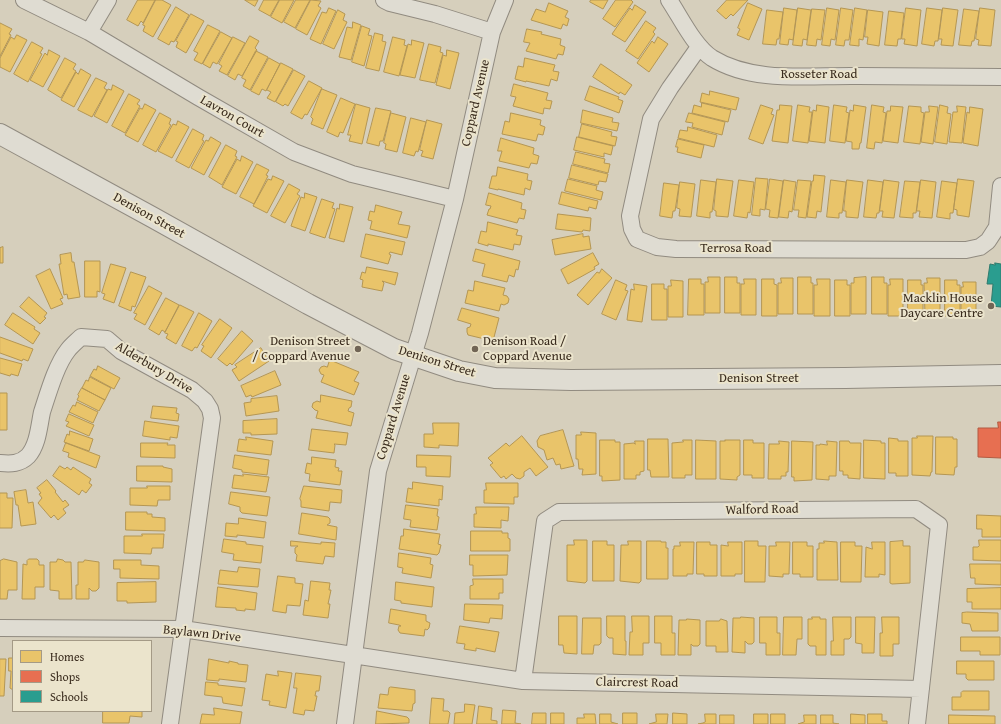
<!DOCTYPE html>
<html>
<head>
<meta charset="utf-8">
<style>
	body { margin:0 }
	#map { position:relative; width:1001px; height:724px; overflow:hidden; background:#d6cfbc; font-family:"Gentium Book Plus",serif }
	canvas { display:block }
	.legend { position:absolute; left:12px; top:640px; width:140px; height:72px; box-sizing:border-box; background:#ebe4cc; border:1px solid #a49a86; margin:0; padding:5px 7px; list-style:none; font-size:12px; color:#3a2c1e }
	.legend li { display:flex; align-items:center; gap:8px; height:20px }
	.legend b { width:20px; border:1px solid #a49a86 }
</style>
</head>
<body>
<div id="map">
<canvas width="1001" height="724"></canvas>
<ul class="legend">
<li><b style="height:11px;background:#e9c46a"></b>Homes</li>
<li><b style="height:11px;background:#e76f51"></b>Shops</li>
<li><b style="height:11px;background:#2a9d8f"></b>Schools</li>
</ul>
</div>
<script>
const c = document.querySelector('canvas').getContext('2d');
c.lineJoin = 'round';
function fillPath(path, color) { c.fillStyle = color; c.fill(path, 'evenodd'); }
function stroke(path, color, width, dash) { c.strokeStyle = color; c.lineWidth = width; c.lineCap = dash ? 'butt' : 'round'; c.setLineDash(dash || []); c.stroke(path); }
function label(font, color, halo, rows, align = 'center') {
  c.font = font + ' "Gentium Book Plus",serif'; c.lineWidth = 4; c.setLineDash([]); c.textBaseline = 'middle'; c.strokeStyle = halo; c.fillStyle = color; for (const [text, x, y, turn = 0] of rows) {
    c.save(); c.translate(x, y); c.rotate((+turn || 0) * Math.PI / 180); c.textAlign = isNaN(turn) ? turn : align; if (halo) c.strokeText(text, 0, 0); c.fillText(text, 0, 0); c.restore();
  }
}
const homes = new Path2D(`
	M138,0H155L143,23L141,21L138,26L127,20Z
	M156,0H162L171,5L153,37L143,31L145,26L143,25Z
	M245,0H258L255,6Z
	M264,0H279L270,16L259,10Z
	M280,0H294L282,23L271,17Z
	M296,0H310L295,28L284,22Z
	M311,0L321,1L318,6L321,8L307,35L296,29Z
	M591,0H608L603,9L590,2Z
	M616,0H631L633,2L615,27L603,19Z
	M727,0H748L733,16L731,14L726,19L717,11Z
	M549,3L568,11L565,17L569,19L567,26L563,24L561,29L531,20L536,9L545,12Z
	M748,3L762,9L749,40L737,35L740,29L738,28Z
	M635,5L646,12L625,42L612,34L630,8L632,10Z
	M176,7L189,15L174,42L171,41L169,45L158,39Z
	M329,8L336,11L321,44L310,39L322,12L326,13Z
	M784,8L797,10L793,40L789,39L788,45L780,44Z
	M798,8L811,10L807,40L803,39L802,46L793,45Z
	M827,8L839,10L835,40L831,39L830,46L822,45Z
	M841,8L853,10L849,40H845L844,46L836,45Z
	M855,8L867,10L863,40L859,39V46L850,45Z
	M906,8L921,10L917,46L904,44L905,39H902Z
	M927,8L942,10L938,41H935L934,46L922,44Z
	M943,8L958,10L953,46L941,45L942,39H939Z
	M980,8L995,10L991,46L978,45L979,40L976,39Z
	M812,9L825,10L821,40L817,39L816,46L807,45Z
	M964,9L979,11L974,41H972L971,46L959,45Z
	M338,10L345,14L343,20L347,22L334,49L323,44Z
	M767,10L783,12L779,39H777L776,45L763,44Z
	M868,10L883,12L879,46L867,44L868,37H865Z
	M889,11L904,13L901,39H898L897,46L885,45Z
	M191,14L204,21L186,53L176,47L178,42L176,41Z
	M646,21L656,28L653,32L655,34L638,59L626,51Z
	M353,22L361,25L351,60L339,57L347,27L352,28Z
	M0,23L12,29L9,34L11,35L0,56Z
	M208,25L220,31L202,64L194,60L198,53L194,51Z
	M362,26L370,29L368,35L372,36L364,66L352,62Z
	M527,29L542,32L541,34L561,39L560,45L565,47L563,55L558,54L556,59L526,51L530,43L524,42Z
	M221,32L232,38L217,64L213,62L210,68L203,64Z
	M375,33L383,35L382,41L386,42L379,71L366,68Z
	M17,35L27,40L10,72L0,67V58L11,37L14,39Z
	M250,36L259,41L255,48L257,50L242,76L238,74L235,80L228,76Z
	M233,37L245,43L227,75L219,71L222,66L219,64Z
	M393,37L405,40L404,45L407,46L399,76L384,72Z
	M658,37L668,44L649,72L637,63L652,41L654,43Z
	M412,40L424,43L415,78L400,75L408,44L411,45Z
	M32,42L43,48L40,53L42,54L28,82L14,74Z
	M429,44L441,47L440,52L443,53L435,83L420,80Z
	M49,50L60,56L43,87L30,80L45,53L47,55Z
	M447,50L459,53L450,89L436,85L443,55L446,56Z
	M256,51L268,57L250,90L243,86L246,80L242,78Z
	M65,58L76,64L73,69L76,71L61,98L48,90Z
	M269,58L280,64L266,91L262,89L259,95L251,91Z
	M525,58L555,65L553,71L559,72L557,81L551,79L549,86L526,81V82L515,79L518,66L523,67Z
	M281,63L293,69L275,102L267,98L271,92L267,90Z
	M601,64L632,85L625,95L620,92L619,94L593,77Z
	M81,69L91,75L74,107L61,100L76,72L78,74Z
	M294,70L305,76L288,106L285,104L283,106L276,102Z
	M96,78L107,83L104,88L107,90L92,117L78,110Z
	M309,81L322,88L307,115L305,114L302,119L291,113Z
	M514,84L548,93L546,100L552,101L550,109L544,108L543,114L513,106L516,97L511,96Z
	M113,85L124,91L107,123L94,116L108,89L111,90Z
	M590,86L619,97L618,99L623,101L619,113L585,100Z
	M322,89L337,95L323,129L311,124L313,119L311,117Z
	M710,91L739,98L736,110L700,102L702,93L709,95Z
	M129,94L140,100L137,104L140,106L125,133L112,126Z
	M341,98L355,104L343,133L340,132L338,137L327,132Z
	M702,103L731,110L728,122L692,113L694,105L701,107Z
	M145,104L156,110L138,142L125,135L140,108L142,109Z
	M356,104L370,108L362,144L349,141L351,135H348Z
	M761,105L773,109L771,114L774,115L763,144L749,139Z
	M780,105L792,106L788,143L772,141L777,110H779Z
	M798,105L810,107L809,112H812L808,143L793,141Z
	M817,105L829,107L825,143L809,141L813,110L816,111Z
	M834,105L847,107L846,112L849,113L845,143L830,141Z
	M854,105L866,107L861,143H860L859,149H852V142L846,141L850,110L853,111Z
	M872,105L884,107L883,112L886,113L882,143L875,142L874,149L867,148Z
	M940,105L948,107L947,113L951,114L947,144L935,142Z
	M891,106L903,107L898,143L883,141L887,111H890Z
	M909,106L921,107V112L924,113L920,144L904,142Z
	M929,106L938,107L933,144L921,142L925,112H929Z
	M957,106L966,107L962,143L949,142L953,112H957Z
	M970,107L983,109L978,146L963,143L967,112L969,113Z
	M376,108L391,111L383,141H380L379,146L367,143Z
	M583,110L613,118L612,122L619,123L617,131L581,123Z
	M160,113L171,119L169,124L171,125L156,152L143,145Z
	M391,113L406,117L397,152L385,149L386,144L384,143Z
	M511,113L541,120L540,125L545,127L543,135L538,134L536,141L502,134L505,121L509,122Z
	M689,113L725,122L722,135L692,127L693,123L686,122Z
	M411,118L426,122L418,152L416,151L414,156L403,153Z
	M427,120L442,124L433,159L421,156L423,151L420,150Z
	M178,121L189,127L172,158L158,151L173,124L176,125Z
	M582,124L612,132L611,136L617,137L615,146L579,137Z
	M688,127L717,135L714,147L678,138L680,130L687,131Z
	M193,129L204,135L202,140L204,141L189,168L176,161Z
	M211,137L221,143L204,175L191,168L206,140L208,141Z
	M577,137L613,146L611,155L604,153V157L574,150Z
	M501,138L534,148L533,154L539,156L537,164L531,163L529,168L499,161L502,151H498Z
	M678,139L704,145L701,158L677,152L678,147H676Z
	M226,145L237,151L235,156L237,157L222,185L209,177Z
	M576,152L605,159L604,163L610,164L608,173L573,164Z
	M242,156L253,162L236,194L222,187L237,159L240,161Z
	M257,164L269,170L266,175L268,176L254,204L240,197Z
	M572,165L608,174L606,182L599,181L598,185L569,178Z
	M498,167L528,174L527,180L532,181L530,190L525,188L524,195L498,189V190L489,188L492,176H496Z
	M814,175L825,176L821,212L817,211L816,218L807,217L812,181H813Z
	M273,176L284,181L267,213L253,206L268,179L271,180Z
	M756,178L768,179L765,210L760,209V216L752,215Z
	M568,179L597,186L596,190L603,192L601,200L565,191Z
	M717,179L733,181L728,217L716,216V211L714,210Z
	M770,179L783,181L778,218L769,217L770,210L766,209Z
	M958,179L974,181L969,217L957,215V210L954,209Z
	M701,180L716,182L712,212H710V218L697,216Z
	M739,180L754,182L750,213L748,212L747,218L734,216Z
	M784,180L796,182L792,212L789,211L788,218L779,217Z
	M798,180L811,181L806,218L798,217L799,210H794Z
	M831,180L846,182L842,213H839V218L827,217Z
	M847,180L863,182L858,218L846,217V211H844Z
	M868,180L883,182L879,213H877L876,218L864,217Z
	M884,180L899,182L894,218L882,217L883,211H880Z
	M921,180L936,182L932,218L919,217L920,211H917Z
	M905,181L920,182L916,213H913V218L900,217Z
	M942,181L957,183L953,213H950V219L937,217Z
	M680,182L695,184L691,217L679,216L680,209L677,208Z
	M664,183L679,185L675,211H673L672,218L660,216Z
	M289,184L300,190L297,194L300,196L285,223L271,216Z
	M562,192L598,201L596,209L589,207L588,211L559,204Z
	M305,193L317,197L305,231L291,226L301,197L304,198Z
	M489,193L522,203L521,209L526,210L524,219L519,218L517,223L487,215L489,209H490L491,206L486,205Z
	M322,199L334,203L332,208L335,209L325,238L310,233Z
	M340,204L353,207L344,242L329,238L337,208L339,209Z
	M376,205L402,212L398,224L410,226L407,238L370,229L372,221L368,220L370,211L374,212Z
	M558,214L591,218L590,231L583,230L582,232L556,229Z
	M488,222L518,230L516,235L522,236L520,245L514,244L513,250L488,244V246L478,243L481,231L486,232Z
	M366,234L405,242L402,255L390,252L389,254L391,255L388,264L361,257Z
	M583,234V237L589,236L591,249L555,255L552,240Z
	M3,247V263H0V248Z
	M476,249L520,261L518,270L516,269L514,277L509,275L507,282L482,276L485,264L473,261Z
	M71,253L72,262H74L80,297L68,299L67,294L64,295L59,264H61L60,255Z
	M593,253L599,264L594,267L595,269L568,284L561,270Z
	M85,261H100V292L97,291V297H85Z
	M111,264L126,268L114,303L103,299L105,294L102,293Z
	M367,267L398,273L395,285L382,281L384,283L382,291L362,287L363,280L360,279L362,272L365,273Z
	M50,269L63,298L60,299L63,304L51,309L36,276Z
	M602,269L612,278L588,305L577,295L597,272L599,273Z
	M131,272L146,277L135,307L132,306L131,311L119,306Z
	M708,277H720V313H705V282H708Z
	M725,277H737V283H740V313H725Z
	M798,277H811V283H813V314H798Z
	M866,277V314H851V283H854V278Z
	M872,277H884V283H887V314H872Z
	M781,278H793V314H778V283H781Z
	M927,278H940V314H925L924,283H927Z
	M689,279H701V284H704V315H688Z
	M744,279H756V315H741V284H744Z
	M762,279H774V284L777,285V316H762Z
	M817,279H830V316H814V285H817Z
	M890,279H903V316H888V285H890Z
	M616,280L627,285L625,290L628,291L616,320L602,314Z
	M671,280L683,281V317H668V286H671Z
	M835,280H847V285H850V316H835Z
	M908,280H921V285H923V316H908Z
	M945,280H957V285H960V316H945Z
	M475,281L505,288L503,295L507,296L509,299L508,303L504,305L501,304L499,311L465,303L468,290L473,291Z
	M963,282H976V318H961V287H963Z
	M634,284L647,286L642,322L627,320L631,289L634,290Z
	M652,284H664V289H667V320H652Z
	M149,286L162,293L145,325L134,319L137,314L134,313Z
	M29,297L47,313L44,317L46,318L40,324L20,307Z
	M166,298L179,305L165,332L162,330L159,335L149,329Z
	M180,305L194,312L176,344L166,338L168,334L165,333Z
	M462,308L499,318L493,341L468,335L467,332V328L470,327L471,324L458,320Z
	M13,313L35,327L34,329L40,333L33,344L5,325Z
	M199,313L212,321L197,348L195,347L192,351L182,346Z
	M220,319L232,328L211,358L201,351L204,346L202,345Z
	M242,331L253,341L232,365L230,363L227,366L218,359Z
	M0,337L33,349L28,361L23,359L22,361L0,353Z
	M261,348L269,361L239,381L232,370L237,367L235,365Z
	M0,358L22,364L18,376L11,374L10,376L0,373Z
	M330,360L359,372L354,381L359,383L354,395L321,382L324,375L321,374L319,370L321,367L324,366L327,367Z
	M98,366L120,378L114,389L90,376L94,369L96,370Z
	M275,371L281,385L252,397L251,395L246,397L241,386Z
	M90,377L111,388L105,400L82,388L86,380L88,381Z
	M82,388L105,400L99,411L77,400L79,396L78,395Z
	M0,393H7V430H0Z
	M321,395L352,401L351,407L349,408L348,411L354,413L351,426L316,418L318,411L315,410L312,407L313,403L317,401L320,402Z
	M277,396L279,411L246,416L244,403L251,402V399Z
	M77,402L98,412L93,423L69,412L73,405L75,406Z
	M153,406L177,408L176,413L179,414L178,421L151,418Z
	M69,414L94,425L89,436L66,426L69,422L66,421Z
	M277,419V434L251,435V433H243V421Z
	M145,421L179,426L177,438L170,437V440L143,436Z
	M433,423H459L458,446L439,445V448L424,447V434H433Z
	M312,429L348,433L346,445L334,444L335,445L334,453L309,450Z
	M563,430L574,466L561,469L560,464L556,465L553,458L547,460L544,450L538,447L537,441L540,436Z
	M70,431L93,439L89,451L64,442L67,434L69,435Z
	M581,432L596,433V474L582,475L583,469H579L578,459H576V435H581Z
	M522,436L548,467L536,476L530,468L524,472V476L520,479L516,478L512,474L506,479L504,476L501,478L490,465L493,463L488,458L506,443L509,446Z
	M917,436H933L932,472H931L930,476L912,475V438H917Z
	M246,437L273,441L271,455L237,451L239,439L246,440Z
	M936,437H953V439H957V467H955L954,475L936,474Z
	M889,438L898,439V441H908V476H896V473H889Z
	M648,439H668L669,477H651L650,470H648Z
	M600,440H615V442H620V480L602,481V476H600Z
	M683,440H692V475H685V478H672V443L683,442Z
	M696,440L716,441V479H696Z
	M725,440H740V475L737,477V480L720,479V441H725Z
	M744,440H753V443H764V478H752V475H744Z
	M864,440L881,441V443H885V479L864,478Z
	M635,441H644V471L640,472V475H636V479H624V444L634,443L635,444Z
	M779,441L789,442L788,472H786V476H781V479H768L769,444H779Z
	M792,441L813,442L812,480L794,481V477H792Z
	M827,441L837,442L836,476H829V480L816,479V445H820V444L827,445Z
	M840,441H849L850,443H861L860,479L848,478V475H843V471H840Z
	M66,443L100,456L96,468L68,457L69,453L63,451Z
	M141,443H168L167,445H175V458L141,457Z
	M235,455L269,460L267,475L242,472V470L233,468Z
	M417,455L451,456L450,477L426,476V467H417Z
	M312,457L336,460L335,467L339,468L338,471H342L340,485L309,481L310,474L305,473L307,463L311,464Z
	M60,466L65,469L67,467L71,470L73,467L91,479L89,483L92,485L86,493L82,490L79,495L53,476Z
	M137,466H163V467L172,469V482L137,481Z
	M243,474L269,477L266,492L232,488L234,475L243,476Z
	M47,480L56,491L55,492L63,502L65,500L69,505L63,509L66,513L58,520L54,515L51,518L38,503L42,498L39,494L41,493L37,488Z
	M413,482L443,486L442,500L439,499V506L406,502L408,488L412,489Z
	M486,483H518V497H514V504L484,503V490H486Z
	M147,486H170V500H158L157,506L130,505V488H147Z
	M304,486L342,490L341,503L330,502L329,511L301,507V501L300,499Z
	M26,490L28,503L33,502L36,524L21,526L18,505H16L14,492Z
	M231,492L270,497L267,516L242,513L240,511V507L229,504Z
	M0,493H7V498H13L12,528H0Z
	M406,505L438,509L437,516L439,517L437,530L410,527L411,520L404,519Z
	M476,507H509L508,521L501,520V528L474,527V514H476Z
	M126,512H147V514H152V517L165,518V531L126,530Z
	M302,513L328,517L330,519V523L327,525L337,527L336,540L299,534Z
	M977,515L1001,516V537H982V529H977Z
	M239,518L266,522L264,538L237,535V537L225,536L226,523L238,524Z
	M404,529L440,534L438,544L441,545L439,553L437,555L399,549L401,536H403Z
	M471,531H502V533H508V538L510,539V551H471Z
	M142,534H164L163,548H152L151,554L124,553V536H142Z
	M224,539L246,542V544L263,546L261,563L233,560L234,554L222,552Z
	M574,540H587V581L585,583L567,581V545H574Z
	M979,540H1001V561L973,560V547H978L979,546Z
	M291,541L321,544V542L335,543L334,557L325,556L323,564L296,561L297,555L295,553V548L298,546H291Z
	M593,541H607V545H614V581H593Z
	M628,541H641V581L639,583L620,581L621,545H628Z
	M647,541H661V542H666V548H668V579H647Z
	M745,541H758V546H766L765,582H745Z
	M824,541L837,542L838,580H817V549H819V543H824Z
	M903,541V546H910V583L892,584L890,583V542Z
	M680,542H694L693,574H687V576H673V549H674V546H680Z
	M697,542H710V545H717V576H704V574H697Z
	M728,542H742V574H735V576H721V545L728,546Z
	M776,542H790L789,574H783V577L769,576V546H776Z
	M793,542H807V546H813V577H800V574H793Z
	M841,542H855V546H862L861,582H841Z
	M872,542H885V575L879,574V577H865L866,547L872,549Z
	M399,553L431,558L430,564L433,565L431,578L402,573L403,568L398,567Z
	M470,555H508L507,575L473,576V565H470Z
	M4,559L17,562V590H8L7,599H0V561Z
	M29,559H37L39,561V565H44V587H35V599H22L23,564L27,565V561Z
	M58,559L63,560L65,562H71L72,599H59V591L50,590V562H56Z
	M85,560L99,562V588L96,591H92L89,588V599H76V585H78V562H83Z
	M114,560H141V565L159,566V579L120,578V569H114Z
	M970,564H1001V585L975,584V578H971Z
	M239,567L260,569L258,587L218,584L220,570L237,572Z
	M278,576L295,578V583L303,584L300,606L287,605L286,613L273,611Z
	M473,579H503V593H499V599H470V586L473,585Z
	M311,581L330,583L329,590H331L328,604H330L328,618L303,615L305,600L308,601Z
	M156,582V602L127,603V601H117V583Z
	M396,582L434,587L432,607L401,603V601L395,600Z
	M218,587L257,593L255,610L245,609V611L236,610V608L216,607Z
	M1001,588V609H972V602H967V589Z
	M465,604L503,605L502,619L490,618L489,623L464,620Z
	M391,609L426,615V621L430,623L429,628L427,630L425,629L424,636L400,633L398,630L399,626H401L399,625L389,623Z
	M967,612L998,613V631H972L970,624L962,623V613Z
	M559,616H577V654L564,653L563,645H559Z
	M607,616H625V641H626V655L613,654V638H609L607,636Z
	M632,616H649V643H643V655H629L630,632H632Z
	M655,616H672V633H675V655H661V643H655Z
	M741,617L754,618V642L752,644H748L745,641V653L732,652L733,618H740Z
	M760,617H777V633H780V655H766V643H760Z
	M784,617H802V639H797L796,655H783Z
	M812,617H820V619H826V655H816V646H810L808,644V619H812Z
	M833,617H851V637L849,639H844V655H831V641H833Z
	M856,617H875L874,653H862V644L856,643Z
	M882,617H899V644H893V656H880V633H882Z
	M583,618H601V643L599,645H594L593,654H582Z
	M687,619L700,620V644L698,646H693L691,644V655H678L679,620H686Z
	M721,619L727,621L728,652H716V646H706V621H719Z
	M460,626L499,632L495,652L476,648V651L464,649L465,644L457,643Z
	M961,637H1000V655H980V651H961Z
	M9,658H13V690L10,688L11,671H9Z
	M0,659H6L4,696H0Z
	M209,659L229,663V661L238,663V664L248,665L246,682L219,679V681L207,680Z
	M957,661H994V680H968L966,678V674H957Z
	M278,671L292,673L286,708L269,705L270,701L262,700L266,674L278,676Z
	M296,673L321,676L319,691H316L315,696H317L314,711L305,710L304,715L293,713L297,688H294Z
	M206,682L218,683V685L245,688L242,706L223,703L222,697L205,695Z
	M391,687L415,690V703L413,704L412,711L378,708L380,694L388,695L389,688Z
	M963,691H989V710H952V697H961V693Z
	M432,698L444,699L443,711H448L450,713L448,724H430Z
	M465,704L475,705L472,724H454L455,713L464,712Z
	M479,706L492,708L491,720L497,721V724H477Z
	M214,708L242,712L240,724H200L202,714L214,715Z
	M503,710L516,711L515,723L521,724H502Z
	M103,711H142V717L130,716L129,723H103Z
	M377,711L407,717L409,719V723L376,724Z
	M533,713H546V724H532Z
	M551,713H564V724H551Z
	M623,713H637V724H623Z
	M673,713L687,714V724H673Z
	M584,714H595L596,724H577V718H584Z
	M600,714H611V722L618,724H600Z
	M656,714H668L667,724H649L656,722Z
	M705,714H716V724H698L703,723L705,722Z
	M754,714H768V724H754Z
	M771,714H785V724H771Z
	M851,714L865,715V724H851Z
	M868,714H882V721H887V724H868Z
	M720,715H734V724H720Z
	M804,715H816V724H798L804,722Z
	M821,715H833V723L839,724H821Z
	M949,715L995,716V724H949Z`);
const shops = new Path2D(`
	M998,422H1001V458L978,457V428H998Z`);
const schools = new Path2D(`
	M995,263L1001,264V307L991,306L993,284H987L990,264L995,265Z`);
const minor = new Path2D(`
	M24,0L89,32L198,97L294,152L352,174L455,199
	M384,0L390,3L435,14L492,32
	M669,0C681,18 694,46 712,58C754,84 811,75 858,76C906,76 953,77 1001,77
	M89,32L108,0
	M699,47L670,88L651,119L630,216L632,229L637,239L657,247L676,249L966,250L980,247L988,241L997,227L1001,186
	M0,463C11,464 20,464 28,456C38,445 39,426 42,412C48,394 56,365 68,350C72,345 77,341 81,337L107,339L121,351L192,390L205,401L210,409L212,418L170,724
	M0,628L183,629L523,681L921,689
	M523,681L545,521L559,512L916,509L939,525L917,724
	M345,724L378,471L420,333L455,199L492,32L505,0`);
const tertiary = new Path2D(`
	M0,134L152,217L308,304L394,349L459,371L495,378L571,380L845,378L1001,375`);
const markers = [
	[991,306,4,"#716555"],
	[358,349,4,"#716555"],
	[475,349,4,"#716555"]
];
const streetNames = [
	["Rosseter Road",819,75],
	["Coppard Avenue",476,103,-77],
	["Lavron Court",232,117,30],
	["Denison Street",149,216,29],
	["Terrosa Road",736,249],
	["Denison Street",437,362,17],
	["Alderbury Drive",154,368,31],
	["Denison Street",759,379],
	["Coppard Avenue",394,417,-73],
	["Walford Road",762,510,-1],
	["Baylawn Drive",202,634,6],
	["Claircrest Road",637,683,1]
];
const poiNames = [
	["Macklin House",983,299],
	["Daycare Centre",983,314],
	["Denison Street",350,342],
	["/ Coppard Avenue",350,357],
	["Denison Road /",483,342,"left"],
	["Coppard Avenue",483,357,"left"]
];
fillPath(homes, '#e9c46a');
stroke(homes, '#b49653', 1);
fillPath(shops, '#e76f51');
stroke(shops, '#b35b42', 1);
fillPath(schools, '#2a9d8f');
stroke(schools, '#2f7b6d', 1);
stroke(minor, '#918b80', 18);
stroke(tertiary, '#918b80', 22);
stroke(minor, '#dfdcd2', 16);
stroke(tertiary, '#dfdcd2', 20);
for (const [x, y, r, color] of markers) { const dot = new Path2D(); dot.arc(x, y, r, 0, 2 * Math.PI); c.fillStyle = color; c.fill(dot); stroke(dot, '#ebe4cc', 1.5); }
label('13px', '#3a2c1e', '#ebe4cc', streetNames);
label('13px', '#3a2c1e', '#ebe4cc', poiNames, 'right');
</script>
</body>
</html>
